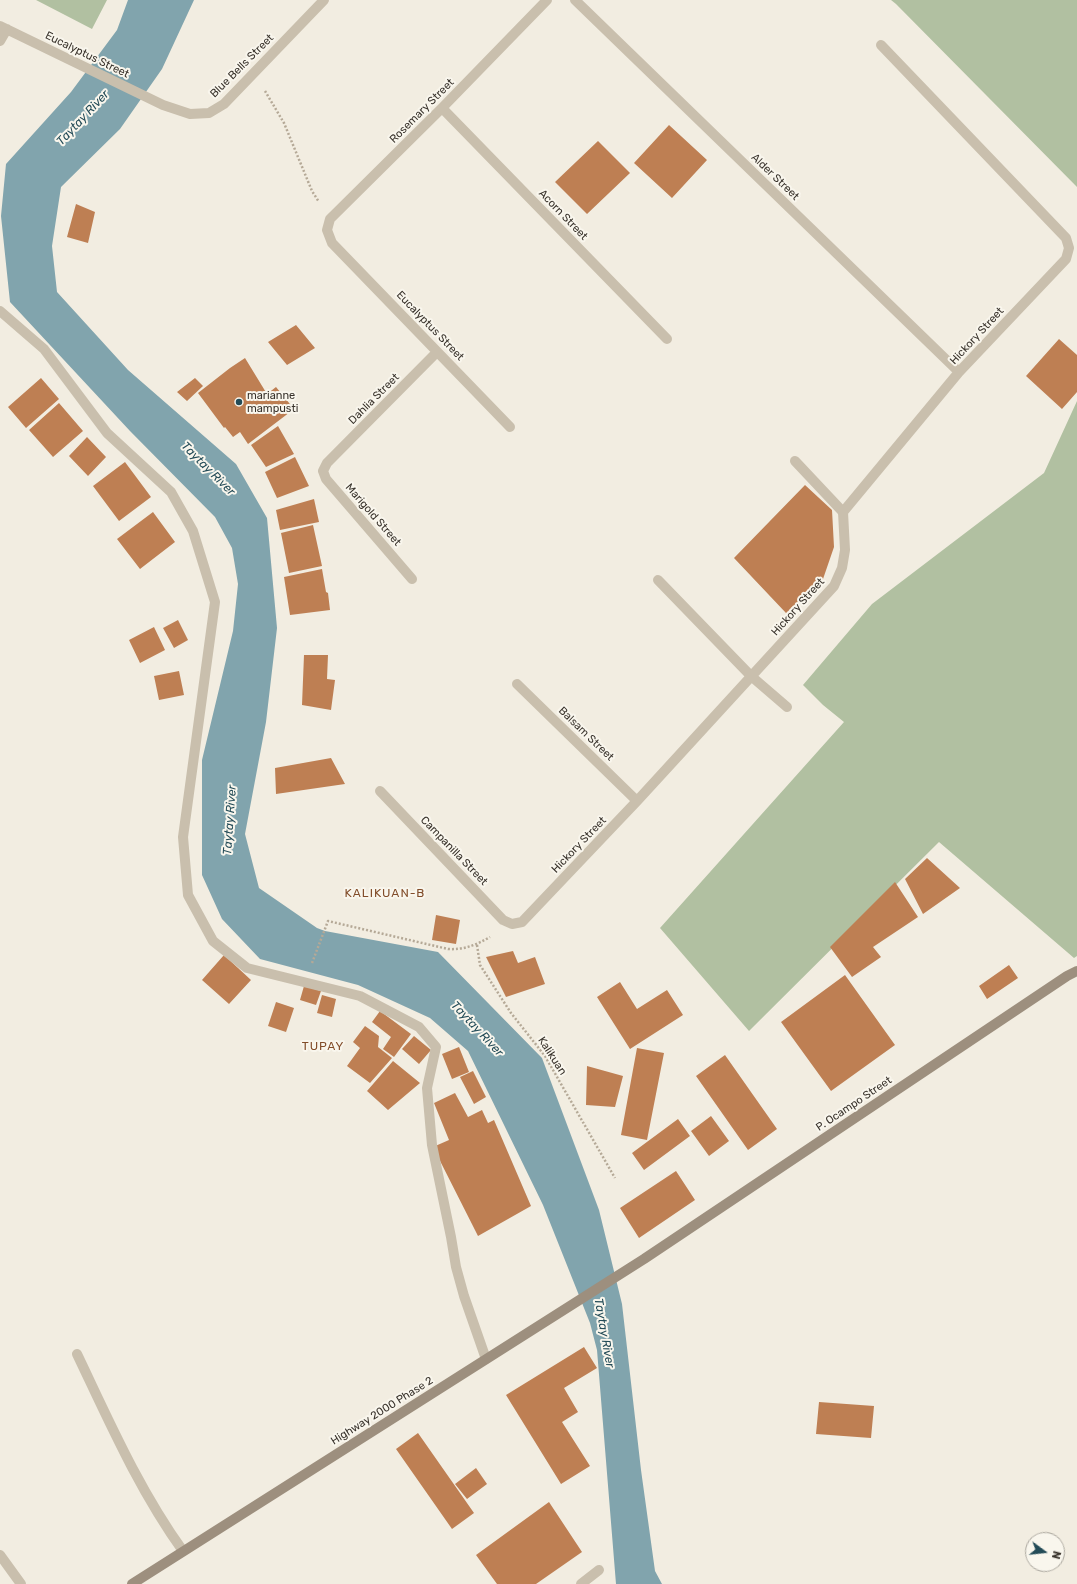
<!DOCTYPE html>
<html>
<head>
<meta charset="utf-8">
<style>
	body { margin:0 }
	#map { position:relative; width:1077px; height:1584px; overflow:hidden; background:#f2ede1; font-family:Rubik,sans-serif }
	canvas { display:block }
	.north { position:absolute; left:1025px; top:1532px; width:40px; height:40px; box-sizing:border-box; background:#f9f6ed; border:1px solid #aca89f; border-radius:50%; rotate:105deg; font-size:11px; font-weight:700; line-height:16px; text-align:center; color:#38322b }
	.north::after { content:''; display:block; margin:auto; width:14px; height:18px; background:#234b57; clip-path:polygon(50% 0,100% 100%,50% 72%,0 100%) }
</style>
</head>
<body>
<div id="map">
<canvas width="1077" height="1584"></canvas>
<div class="north">N</div>
</div>
<script>
const c = document.querySelector('canvas').getContext('2d');
c.lineJoin = 'round';
function fillPath(path, color) { c.fillStyle = color; c.fill(path, 'evenodd'); }
function stroke(path, color, width, dash) { c.strokeStyle = color; c.lineWidth = width; c.lineCap = dash ? 'butt' : 'round'; c.setLineDash(dash || []); c.stroke(path); }
function label(font, color, halo, rows, align = 'center') {
  c.font = font + ' Rubik,sans-serif'; c.lineWidth = 4; c.setLineDash([]); c.textBaseline = 'middle'; c.strokeStyle = halo; c.fillStyle = color; for (const [text, x, y, turn = 0] of rows) {
    c.save(); c.translate(x, y); c.rotate((+turn || 0) * Math.PI / 180); c.textAlign = isNaN(turn) ? turn : align; if (halo) c.strokeText(text, 0, 0); c.fillText(text, 0, 0); c.restore();
  }
}
const green = new Path2D(`
	M36,0H107L92,29Z
	M891,0H1077V187L896,4Z
	M1077,401V956L1074,958L939,842L749,1031L660,928L844,722L823,705L803,685L872,604L1044,473Z`);
const water = new Path2D(`
	M128,0H194L162,69L120,129L61,187L52,246L57,292L128,370L236,464L267,518L277,628L266,722L245,834L259,888L317,928L325,931L438,952L542,1058L599,1210L622,1304L641,1470L655,1571L662,1584H616L597,1350L590,1323L543,1205L468,1051L430,1018L358,985L260,959L222,919L202,875V760L233,631L238,584L232,548L215,517L130,431L10,302L1,216L6,164L71,92L117,30Z`);
const building = new Path2D(`
	M669,125L707,160L672,198L634,163Z
	M598,141L630,173L587,214L555,182Z
	M76,204L95,212L88,243L67,237Z
	M296,325L315,348L287,365L268,342Z
	M1059,339L1077,355V392L1062,409L1026,376Z
	M245,358L267,394L276,387L294,409L248,444L240,432L233,437L225,427L224,428L198,393L230,368Z
	M41,378L59,399L26,428L8,407Z
	M195,378L203,386L187,401L177,392Z
	M59,403L83,431L53,457L29,430Z
	M278,426L294,454L266,467L251,445Z
	M87,437L106,457L88,476L69,456Z
	M295,457L309,486L277,498L265,472Z
	M125,462L151,497L119,521L93,486Z
	M805,485L832,510L834,547L823,579L786,613L734,558Z
	M314,499L319,522L280,530L276,510Z
	M153,512L175,542L140,569L117,539Z
	M313,525L322,566L289,573L281,533Z
	M322,569L326,592L328,593L330,610L290,615L284,577Z
	M178,620L188,640L174,648L163,628Z
	M154,627L165,650L140,663L129,640Z
	M304,655H328L327,679L335,680L331,710L302,705Z
	M179,671L184,695L159,700L154,676Z
	M331,758L345,784L276,794L275,768Z
	M927,858L960,888L923,914L905,879Z
	M895,882L918,917L873,947L881,957L852,977L830,947Z
	M436,915L460,920L456,944L432,940Z
	M513,951L518,963L535,957L545,984L506,997L486,957Z
	M224,955L251,980L229,1004L202,980Z
	M1009,965L1018,978L987,999L979,986Z
	M845,975L895,1045L831,1091L781,1022Z
	M620,982L637,1009L667,990L683,1015L630,1049L597,997Z
	M304,986L321,991L316,1005L300,1000Z
	M322,995L336,999L332,1017L317,1013Z
	M276,1002L294,1008L286,1032L268,1026Z
	M380,1011L411,1034L394,1057L383,1049L391,1037L372,1022Z
	M365,1026L379,1036L378,1047L392,1058L370,1083L347,1066L360,1048L353,1042Z
	M414,1036L431,1050L419,1064L402,1049Z
	M459,1047L469,1072L452,1079L442,1054Z
	M637,1048L664,1053L647,1140L621,1135Z
	M725,1055L777,1129L748,1150L696,1076Z
	M393,1061L420,1083L388,1110L367,1091Z
	M587,1066L623,1076L615,1107L586,1105Z
	M473,1071L486,1097L474,1104L460,1077Z
	M455,1093L468,1117L482,1110L488,1123L494,1120L531,1206L478,1236L433,1147L449,1140L434,1103Z
	M711,1116L729,1141L709,1156L691,1131Z
	M678,1119L690,1136L644,1170L632,1153Z
	M676,1171L695,1200L639,1238L620,1208Z
	M584,1347L597,1368L564,1388L578,1412L562,1422L590,1466L561,1484L506,1395Z
	M819,1402L874,1406L871,1438L816,1434Z
	M418,1433L474,1513L452,1529L396,1449Z
	M476,1468L487,1484L467,1499L455,1484Z
	M549,1502L582,1552L536,1584H497L476,1555Z`);
const path = new Path2D(`
	M265,91L284,123L312,191L319,202
	M477,945L480,965L511,1013L545,1056L615,1178
	M312,963L328,921L448,949C464,950 476,945 490,937`);
const lane = new Path2D(`
	M0,311L44,349L107,433L171,492L193,531L215,602L183,837L188,895L213,941L247,968L360,996L419,1027L436,1047L427,1088L432,1145L451,1237L456,1267L464,1296L486,1359
	M795,461L843,512
	M77,1354C109,1421 139,1490 183,1551
	M0,1555L21,1584`);
const street = new Path2D(`
	M575,0L959,372
	M0,26L163,105L190,114L209,113L224,104L324,0
	M0,41L7,29
	M442,108L667,339
	M510,427L332,243L327,230L330,219L442,108L547,0
	M412,579L326,479L323,471L327,463L437,352
	M658,580L751,676L787,707
	M517,684L637,801
	M380,791L503,920L512,924L522,922L637,801L834,586L842,568L845,550L843,512L959,372L1066,259L1069,248L1066,238L881,45
	M581,1584L599,1570`);
const secondary = new Path2D(`
	M132,1584L644,1259L1067,976L1077,971`);
const markers = [
	[239,402,4,"#234b57"]
];
const streetNames = [
	["Eucalyptus Street",87,55,26],
	["Blue Bells Street",242,66,-45],
	["Rosemary Street",422,111,-45],
	["Alder Street",775,177,44],
	["Acorn Street",563,215,46],
	["Eucalyptus Street",430,326,46],
	["Hickory Street",977,336,-47],
	["Dahlia Street",374,399,-45],
	["Marigold Street",373,515,49],
	["Hickory Street",798,607,-48],
	["Balsam Street",586,734,44],
	["Hickory Street",579,845,-46],
	["Campanilla Street",454,851,46],
	["Kalikuan",552,1056,57],
	["P. Ocampo Street",854,1104,-34],
	["Highway 2000 Phase 2",382,1411,-32]
];
const poiNames = [
	["marianne",247,396],
	["mampusti",247,409]
];
const waterNames = [
	["Taytay River",83,118,-47],
	["Taytay River",208,469,45],
	["Taytay River",230,820,-86],
	["Taytay River",477,1029,47],
	["Taytay River",604,1333,80]
];
const neighbourhoodNames = [
	["KALIKUAN-B",385,894],
	["TUPAY",323,1047]
];
fillPath(green, '#b1c0a1');
fillPath(water, '#81a4ad');
fillPath(building, '#be7f53');
stroke(path, '#b5a997', 2.5, [2, 2]);
stroke(lane, '#c9bfad', 10);
stroke(street, '#c9bfad', 10);
stroke(secondary, '#9d8f7e', 10);
for (const [x, y, r, color] of markers) { const dot = new Path2D(); dot.arc(x, y, r, 0, 2 * Math.PI); c.fillStyle = color; c.fill(dot); stroke(dot, '#f9f6ed', 1.5); }
label('11px', '#38322b', '#f9f6ed', streetNames);
label('11px', '#38322b', '#f9f6ed', poiNames, 'left');
label('italic 12px', '#234b57', '#f9f6ed', waterNames);
c.letterSpacing = '1px';
label('12px', '#824d2a', '#f9f6ed', neighbourhoodNames);
c.letterSpacing = '0px';
</script>
</body>
</html>
